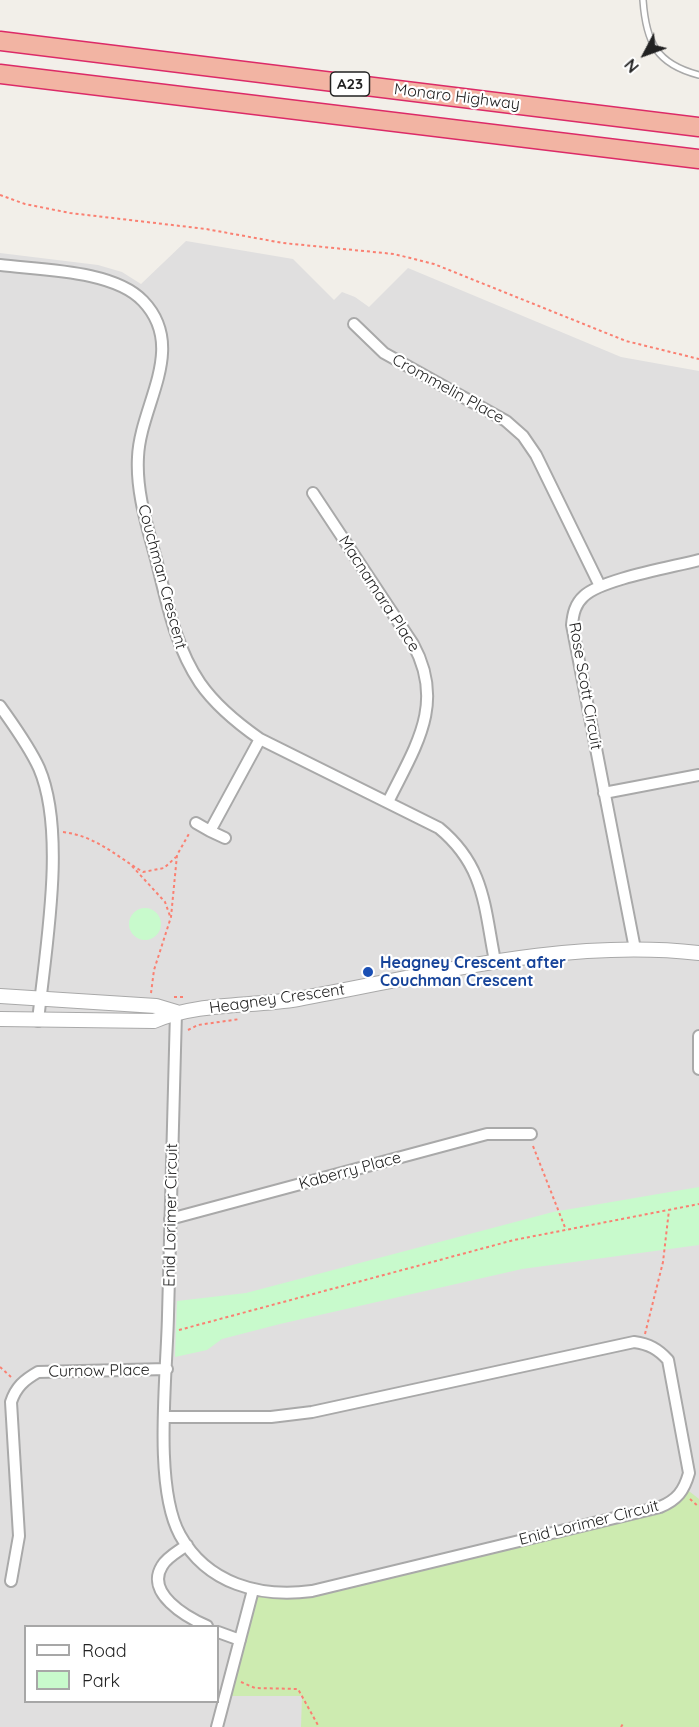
<!DOCTYPE html>
<html>
<head>
<meta charset="utf-8">
<style>
	body { margin:0 }
	#map { position:relative; width:699px; height:1727px; overflow:hidden; background:#f2efe9; font-family:Quicksand,sans-serif }
	canvas { display:block }
	.legend { position:absolute; left:24px; top:1625px; width:195px; height:78px; box-sizing:border-box; background:#fff; border:2px solid #a7a7a7; margin:0; padding:8px 10px; list-style:none; font-size:18px; color:#222 }
	.legend li { display:flex; align-items:center; gap:12px; height:30px }
	.legend b { width:30px; border:2px solid #a7a7a7 }
	.north { position:absolute; left:615px; top:24px; width:60px; height:60px; -webkit-text-stroke:4px #fff; paint-order:stroke; rotate:229deg; font-size:16px; font-weight:700; line-height:24px; text-align:center; color:#222 }
	.north::after { content:''; display:block; margin:auto; width:21px; height:27px; background:#222; clip-path:polygon(50% 0,100% 100%,50% 72%,0 100%) }
</style>
</head>
<body>
<div id="map">
<canvas width="699" height="1727"></canvas>
<ul class="legend">
<li><b style="height:8px;background:#fff"></b>Road</li>
<li><b style="height:16px;background:#c8facc"></b>Park</li>
</ul>
<div class="north">N</div>
</div>
<script>
const c = document.querySelector('canvas').getContext('2d');
c.lineJoin = 'round';
function fillPath(path, color) { c.fillStyle = color; c.fill(path, 'evenodd'); }
function stroke(path, color, width, dash) { c.strokeStyle = color; c.lineWidth = width; c.lineCap = dash ? 'butt' : 'round'; c.setLineDash(dash || []); c.stroke(path); }
function label(font, color, halo, rows, align = 'center') {
  c.font = font + ' Quicksand,sans-serif'; c.lineWidth = 4.5; c.setLineDash([]); c.textBaseline = 'middle'; c.strokeStyle = halo; c.fillStyle = color; for (const [text, x, y, turn = 0] of rows) {
    c.save(); c.translate(x, y); c.rotate((+turn || 0) * Math.PI / 180); c.textAlign = isNaN(turn) ? turn : align; if (halo) c.strokeText(text, 0, 0); c.fillText(text, 0, 0); c.restore();
  }
}
const residential = new Path2D(`
	M186,241L293,259L334,300L342,292L355,297L369,307L408,268L621,357L699,371V1727H0V253L98,265L122,272L141,284ZM26,1626H218V1702H26Z`);
const grass = new Path2D(`
	M685,1488L699,1499V1727H301L302,1696H225L253,1590L288,1594L660,1507Z`);
const park = new Path2D(`
	M129 924a16 16 0 1 1 32 0a16 16 0 1 1-32 0Z
	M699,1187V1245L522,1269L280,1324L222,1339L207,1350L175,1357L177,1301L246,1293L553,1212Z`);
const path = new Path2D(`
	M0,195L25,204L70,213L206,229L283,243L394,254L434,264L626,341L699,359
	M63,832C96,836 116,856 143,872L164,868L176,857
	M132,866L165,902L170,916
	M151,993L154,970L171,917L177,855L190,832
	M174,997H186
	M188,1030L198,1025L240,1019
	M533,1146L566,1230
	M179,1330L514,1240L699,1204
	M645,1334L663,1262L669,1210
	M0,1367L11,1377
	M690,1499L699,1507
	M241,1682L255,1688L298,1689L319,1727
	M621,1727L624,1722`);
const service = new Path2D(`
	M643,0C646,42 656,64 699,75`);
const minor = new Path2D(`
	M0,265C41,270 114,270 143,301C188,348 140,405 138,457C136,492 147,525 156,559C167,602 175,646 200,683C216,706 237,723 260,739L439,828C485,866 484,906 495,961
	M354,324L384,353L506,421L523,436L536,455L600,586
	M313,493L413,644C446,704 415,747 388,802
	M0,706C14,726 29,746 39,768C67,833 45,951 38,1021
	M604,793L699,775
	M196,823L210,831L260,739
	M210,831L225,838
	M635,949L572,625C573,614 575,604 584,596C602,579 673,567 699,560
	M699,1036V1069
	M170,1219L487,1134H531
	M166,1417H271L312,1412L634,1342C649,1344 658,1349 668,1360L689,1473C684,1491 677,1500 660,1507L312,1591C260,1598 207,1584 180,1535C153,1486 167,1373 168,1315C171,1214 173,1113 176,1012
	M187,1545C179,1551 167,1557 162,1566C145,1593 186,1617 207,1626
	M11,1581L19,1536L11,1402C16,1387 24,1380 38,1372L167,1369
	M218,1632L240,1640
	M217,1727L253,1590`);
const tertiary = new Path2D(`
	M0,996L156,1006L176,1012
	M0,1019L154,1021C198,1002 251,1007 298,999C431,975 562,938 699,953`);
const trunk = new Path2D(`
	M0,41L699,127
	M0,74L699,159`);
const markers = [
	[368,972,6,"#1a4fb4"]
];
const shields = [
	[350,84,39]
];
const shieldNames = [
	["A23",350,84]
];
const streetNames = [
	["Monaro Highway",457,97,7],
	["Crommelin Place",448,389,29],
	["Couchman Crescent",162,577,75],
	["Macnamara Place",379,594,57],
	["Rose Scott Circuit",585,686,80],
	["Heagney Crescent",277,999,-8],
	["Kaberry Place",350,1171,-15],
	["Enid Lorimer Circuit",171,1215,-89],
	["Curnow Place",99,1371,-1],
	["Enid Lorimer Circuit",589,1523,-14]
];
const transitNames = [
	["Heagney Crescent after",380,963],
	["Couchman Crescent",380,981]
];
fillPath(residential, '#e0dfdf');
fillPath(grass, '#cdebb0');
fillPath(park, '#c8facc');
stroke(service, '#a9a9a9', 8);
stroke(minor, '#a9a9a9', 14);
stroke(tertiary, '#a9a9a9', 16);
stroke(trunk, '#dc2a67', 21);
stroke(path, '#fa8072', 2, [3, 3]);
stroke(service, '#fff', 5);
stroke(minor, '#fff', 10);
stroke(tertiary, '#fff', 14);
stroke(trunk, '#f2b4a3', 18);
for (const [x, y, r, color] of markers) { const dot = new Path2D(); dot.arc(x, y, r, 0, 2 * Math.PI); c.fillStyle = color; c.fill(dot); stroke(dot, '#fff', 2); }
for (const [x, y, w] of shields) { const box = new Path2D(); box.roundRect(x - w / 2, y - 12, w, 24, 4.5); c.fillStyle = '#fff'; c.fill(box); stroke(box, '#222', 1.5); }
label('bold 15px', '#222', null, shieldNames);
label('16px', '#222', '#fff', streetNames);
label('bold 16px', '#164399', '#fff', transitNames, 'left');
</script>
</body>
</html>
